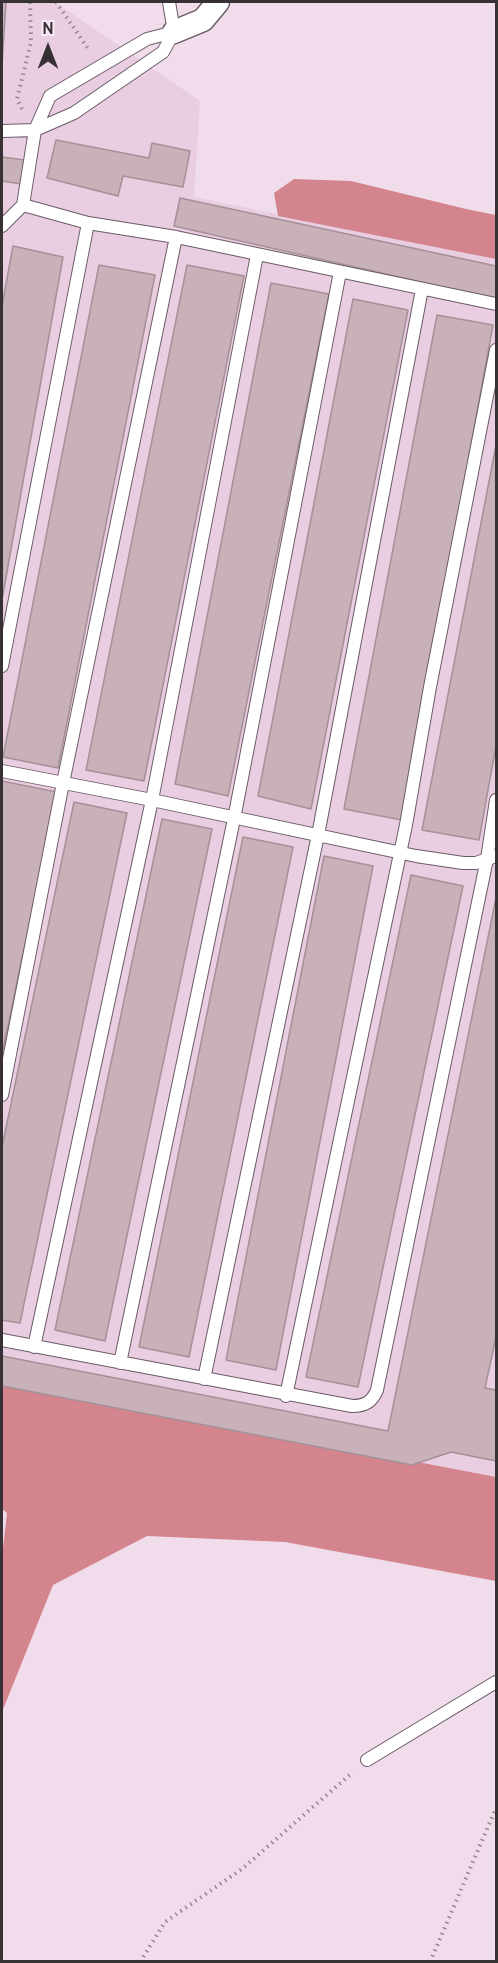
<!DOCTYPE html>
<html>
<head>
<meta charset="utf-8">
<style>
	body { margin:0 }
	#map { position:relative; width:498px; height:1963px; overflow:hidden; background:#f0dcea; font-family:Overpass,sans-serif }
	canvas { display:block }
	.frame { position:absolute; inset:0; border:3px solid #373035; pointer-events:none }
	.north { position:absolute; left:18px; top:18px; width:60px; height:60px; -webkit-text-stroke:4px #fde9f7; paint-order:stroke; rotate:0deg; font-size:16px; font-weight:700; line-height:24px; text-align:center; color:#373035 }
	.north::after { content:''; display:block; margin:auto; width:21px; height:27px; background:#373035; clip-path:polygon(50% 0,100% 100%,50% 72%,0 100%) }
</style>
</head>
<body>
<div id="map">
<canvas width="498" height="1963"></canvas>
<div class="frame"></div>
<div class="north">N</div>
</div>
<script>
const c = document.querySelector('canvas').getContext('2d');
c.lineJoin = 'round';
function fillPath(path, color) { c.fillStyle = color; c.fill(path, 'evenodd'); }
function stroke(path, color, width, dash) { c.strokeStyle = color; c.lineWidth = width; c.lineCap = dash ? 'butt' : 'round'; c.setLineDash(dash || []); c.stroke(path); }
const built = new Path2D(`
	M2,2H55L200,101L194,197L496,259V1477L2,1382Z`);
const forest = new Path2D(`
	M294,179L351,181L466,209L496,215V259L278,216L274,193Z
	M2,1382L496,1477V1581L285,1542L147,1536L53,1585L2,1712V1556L7,1513L2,1509Z`);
const building = new Path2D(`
	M2,2H6L2,65Z
	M56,140L149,158L152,143L190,151L183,187L123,176L118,196L47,178Z
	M2,157L25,160L21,184L2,181Z
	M180,198L496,266V299L174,226Z
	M13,246L63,257L2,600V306Z
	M99,265L155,275L58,768L3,757Z
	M187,265L244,276L144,781L86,770Z
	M271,283L329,294L228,796L175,784Z
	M353,299L408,310L311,809L258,796Z
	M437,315L493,325L402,820L344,809Z
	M496,445V746L479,840L422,830Z
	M2,781L57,792L2,1054Z
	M74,802L127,813L20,1323L2,1320V1147Z
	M162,819L212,829L105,1341L55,1330Z
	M243,837L293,847L189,1357L139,1347Z
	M324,856L373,866L276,1370L226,1360Z
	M411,875L463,886L358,1387L306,1377Z
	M496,898V1337L485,1388L496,1390V1461L451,1452L412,1465L2,1386V1356L388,1431Z`);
const path = new Path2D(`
	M56,2L89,50
	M22,109L17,99L31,42L30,2
	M140,1962L165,1922L242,1869L353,1772
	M430,1962L496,1808`);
const service = new Path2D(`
	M2,131L35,130L74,113L163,52L174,32L169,2
	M23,205L88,223L176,237L496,304
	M2,226L23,205L35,130L50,96L147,39L174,32
	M2,666L88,223
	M2,771L152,800L416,856L463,863H476L496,856
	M2,1095L63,783L176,237
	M2,1340L352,1406C365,1406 372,1402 377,1390L487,859L496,800
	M34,1347L152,800L257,255
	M120,1363L234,819L340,272
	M204,1379L318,835L422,289
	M286,1396L406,825L430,687L496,350
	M367,1760L496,1682`);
const minor = new Path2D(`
	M174,32L203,20L218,2`);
fillPath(built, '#e8cee0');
fillPath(forest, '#d4848d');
fillPath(building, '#c8b1b9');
stroke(building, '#a69098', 1.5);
stroke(service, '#6b5b67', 14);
stroke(minor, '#6b5b67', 25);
stroke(path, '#948790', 4, [1.5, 4.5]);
stroke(service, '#fff', 12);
stroke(minor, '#fff', 22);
</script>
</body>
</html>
